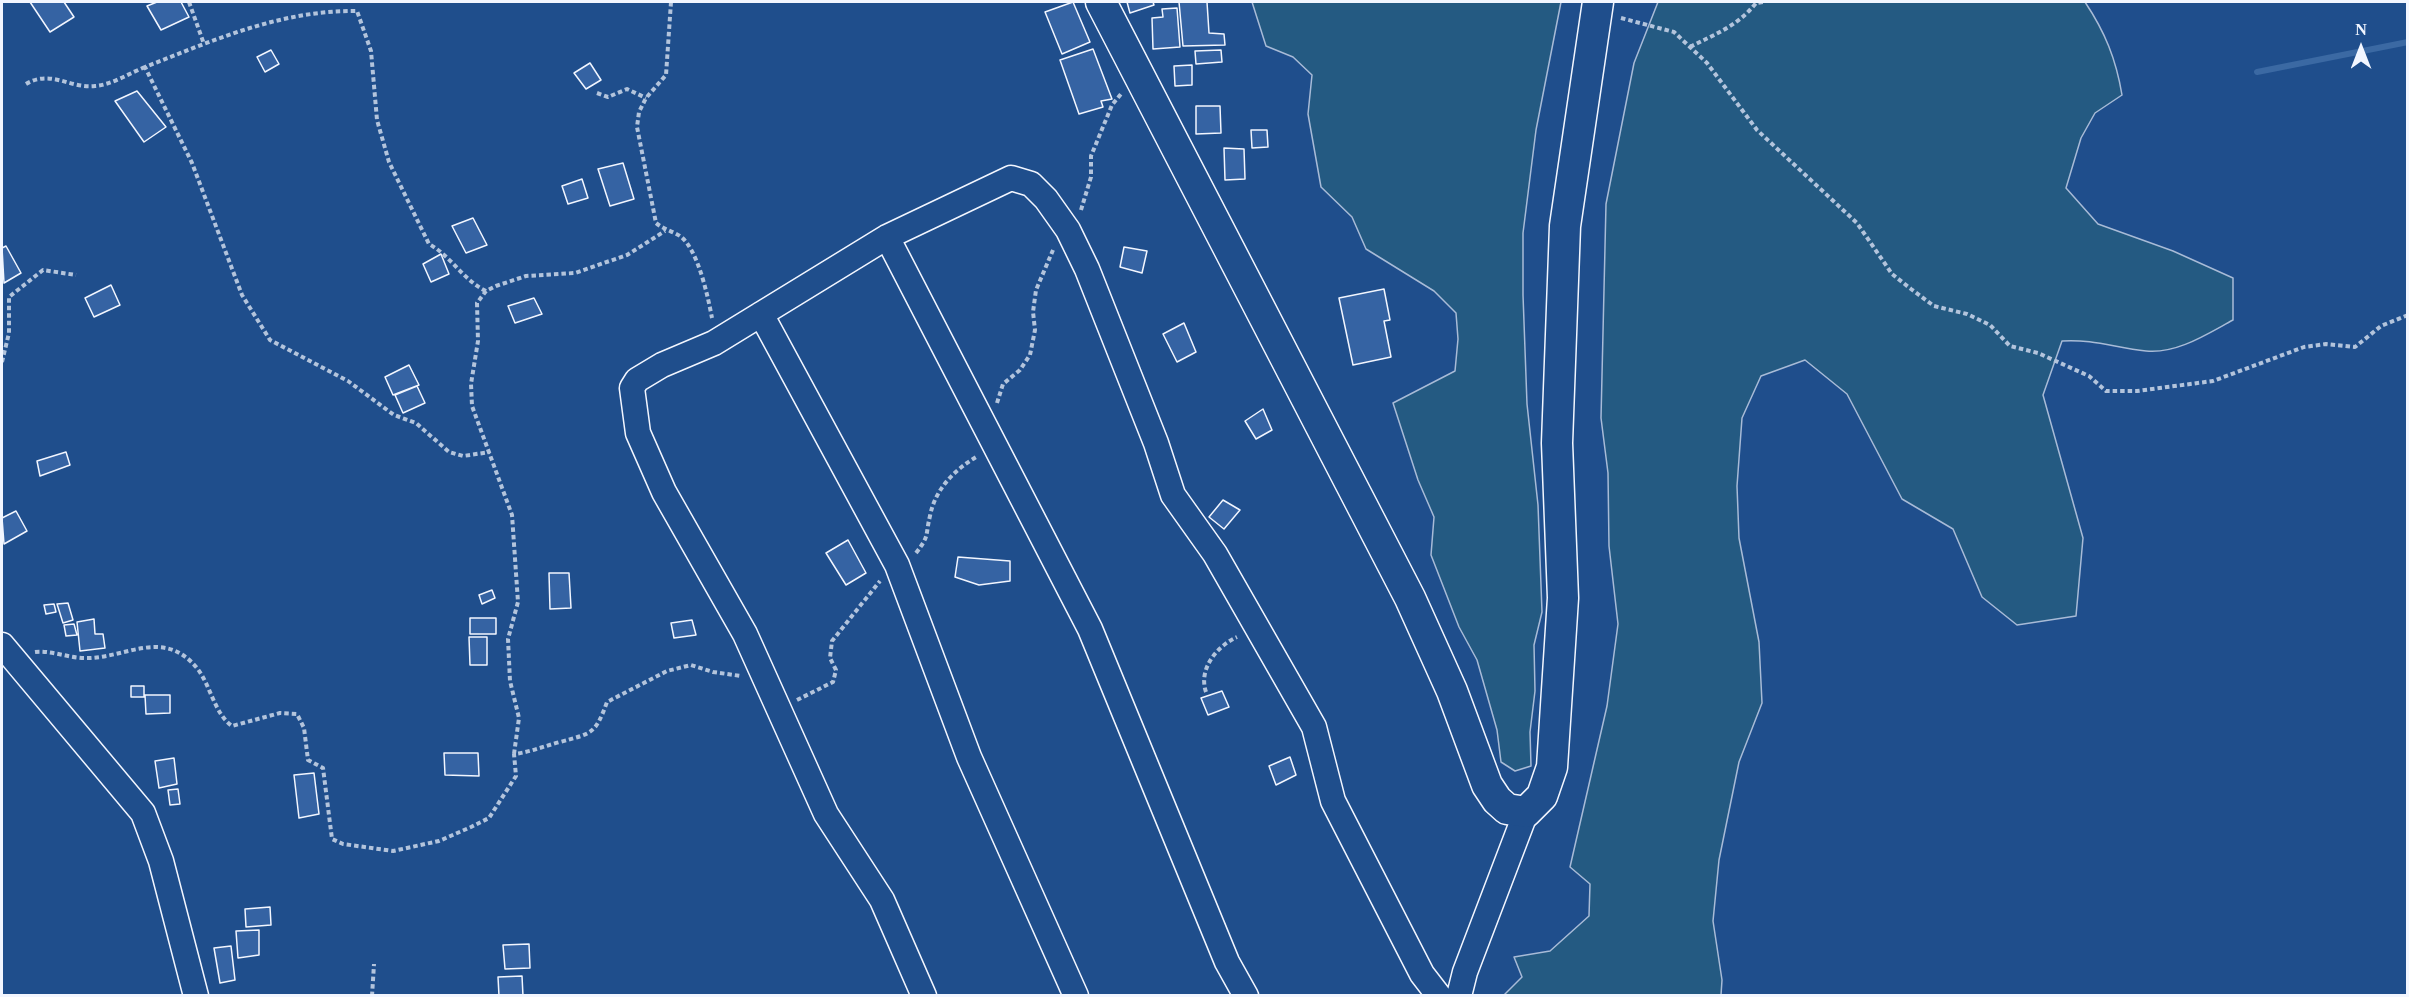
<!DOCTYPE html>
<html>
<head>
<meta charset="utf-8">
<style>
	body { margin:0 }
	#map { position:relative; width:2409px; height:997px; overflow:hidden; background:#1f4e8c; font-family:Georgia,serif }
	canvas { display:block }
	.frame { position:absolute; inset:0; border:3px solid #f2f6ff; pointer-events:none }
	.north { position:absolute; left:2331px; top:18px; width:60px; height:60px; -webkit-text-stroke:4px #1f4e8c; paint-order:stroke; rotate:0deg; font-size:16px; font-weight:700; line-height:24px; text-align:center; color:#f2f6ff }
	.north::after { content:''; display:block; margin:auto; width:21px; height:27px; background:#f2f6ff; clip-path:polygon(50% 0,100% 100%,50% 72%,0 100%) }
</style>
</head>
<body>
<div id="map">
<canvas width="2409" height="997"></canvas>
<div class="frame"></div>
<div class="north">N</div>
</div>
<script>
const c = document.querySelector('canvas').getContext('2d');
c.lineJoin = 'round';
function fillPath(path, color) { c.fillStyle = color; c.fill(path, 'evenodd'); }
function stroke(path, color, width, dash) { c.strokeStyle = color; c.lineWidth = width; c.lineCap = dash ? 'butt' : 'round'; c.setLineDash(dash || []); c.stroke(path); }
const green = new Path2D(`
	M1252,2H1561L1536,130L1523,233V295L1527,404L1538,505L1542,612L1534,645L1535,691L1530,732L1531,766L1515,771L1501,762L1497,730L1477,660L1459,627L1431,555L1434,517L1418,480L1393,403L1455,371L1458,339L1456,313L1434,291L1366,249L1352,217L1321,187L1308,114L1312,75L1293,57L1266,46Z
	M1658,2H2085C2105,32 2116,59 2122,95L2095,113L2081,138L2066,188L2098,224L2173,251L2233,278V320C2207,334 2177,354 2146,351C2116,348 2093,339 2062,341L2043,395L2083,538L2076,616L2017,625L1982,597L1953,529L1902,499L1847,394L1805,360L1761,376L1742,418L1737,486L1739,538L1759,642L1762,703L1739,762L1719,860L1713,921L1722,980L1721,995H1504L1522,977L1514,957L1550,951L1589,916L1590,884L1570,867L1607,706L1618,624L1609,546L1608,473L1601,418L1606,204L1634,63Z`);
const stream = new Path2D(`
	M2257,72L2408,42`);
const building = new Path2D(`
	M30,2H64L74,17L50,32Z
	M157,2H181L189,17L161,30L147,6Z
	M1073,2L1090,42L1062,54L1045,12Z
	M1127,2H1153L1154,5L1130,13Z
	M1179,2H1207L1209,33L1224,34L1225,45L1183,46Z
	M1177,8L1180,47L1153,49L1152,18L1163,17L1162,9Z
	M1093,49L1112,99L1101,101L1103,107L1079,114L1060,60Z
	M271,50L279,64L265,72L257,57Z
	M1221,50L1222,62L1196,64L1195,51Z
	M590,63L601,80L586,89L574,73Z
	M1192,65V85L1175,86L1174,66Z
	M137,91L166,127L144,142L115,101Z
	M1196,106H1220L1221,133L1196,134Z
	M1251,130H1267L1268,147L1252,148Z
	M1224,148L1244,149L1245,179L1225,180Z
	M623,163L634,199L610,206L598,169Z
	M582,179L588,198L568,204L562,186Z
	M473,218L487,245L466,253L452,226Z
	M6,246L21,273L4,283L2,248Z
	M1124,247L1147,251L1142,273L1120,267Z
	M441,254L449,274L431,282L423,264Z
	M111,285L120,305L94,317L85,298Z
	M1384,289L1390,320L1384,321L1391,357L1353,365L1339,298Z
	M534,298L542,314L515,323L508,306Z
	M1184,323L1196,352L1177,362L1163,334Z
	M409,365L419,385L393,395L385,377Z
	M417,386L425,403L403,413L395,395Z
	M1263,409L1272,430L1256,439L1245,421Z
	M66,452L70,465L40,476L37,461Z
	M1223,500L1240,510L1224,529L1209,517Z
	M16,511L27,531L4,544L2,518Z
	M848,540L866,573L846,585L826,553Z
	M958,557L1010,561V581L979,585L955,577Z
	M549,573H569L571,608L550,609Z
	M492,590L495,598L482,604L479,595Z
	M68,603L73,620L63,623L57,604Z
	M54,604L56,612L46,614L44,605Z
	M470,618H496V634H470Z
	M94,619L95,634H103L105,648L80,651L77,622Z
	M692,620L696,635L674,638L671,623Z
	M74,624L77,635L66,636L64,625Z
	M469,637H487V665H470Z
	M131,686H144V697H131Z
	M1222,691L1229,707L1208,715L1201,698Z
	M145,695H170V713L146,714Z
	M444,753H478L479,776L445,775Z
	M1290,757L1296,775L1276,785L1269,766Z
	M174,758L177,784L159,788L155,761Z
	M314,773L319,814L299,818L294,775Z
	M178,789L180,804L170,805L168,790Z
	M270,907L271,925L246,927L245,909Z
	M259,930V955L238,958L236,931Z
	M529,944L530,968L505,969L503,945Z
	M231,946L235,980L220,983L214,948Z
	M522,976L523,996H499L498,977Z`);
const path = new Path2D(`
	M189,2L204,44
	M671,2L666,75L646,98L639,112L637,127L656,223C663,229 672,231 680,236C698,249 708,297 712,318
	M1621,18L1674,32L1690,47L1707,63L1757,130L1857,223L1892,274L1911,289L1934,306L1967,314L1990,325L2010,346L2038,353L2089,376L2106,391H2137L2213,381L2304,347L2326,344L2355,347L2381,326L2408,315
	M1690,47C1715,34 1738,26 1756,3L1763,2
	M26,84C51,69 70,89 95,86C111,85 130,73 145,67
	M597,93L608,97L627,89L646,98
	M1081,210L1091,177V156L1112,105L1121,94
	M486,291C463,280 451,256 429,244L389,162L377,120L371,51L357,11C281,10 214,40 145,67L192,163L242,295L270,340L348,381L394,415L416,423L449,452L463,456L490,452
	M2,362L9,333V297L43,270L76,275
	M997,403L1003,384L1020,370L1030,355L1035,330L1033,312L1036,290L1053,250
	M916,553C930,535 925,536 930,516C935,489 955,469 978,456
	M35,652C51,650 68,658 85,658C125,659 163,627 197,668C211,686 214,713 232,726L280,713L297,714L304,728L308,760L323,768L332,839L343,844L393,851L439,841L471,827L489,818L516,776L514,754C531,752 544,746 560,742C592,733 595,735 607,702L667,671L691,665L713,672L741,676
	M1206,692C1198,669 1217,646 1237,637
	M797,700L833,682L836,670L830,658L832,641L880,581
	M514,754L519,718L510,681L508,639L518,602L512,515L472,406L471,384L478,341L477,303L486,291L496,286L526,276L575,273L627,255L665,231
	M372,996L374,964`);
const minor = new Path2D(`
	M887,237L1090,629L1227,962L1246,996
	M761,314L897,565L969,757L1076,996
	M2,645L143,813L161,861L196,996
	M924,996L882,900L826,814L745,634L664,492L638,433L632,388L637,380L662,365L714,343L887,237L1011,178L1031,184L1046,199L1068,230L1087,269L1156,443L1173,495L1215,554L1314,727L1333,801L1422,974L1439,996
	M1459,996L1465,972L1526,812`);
const major = new Path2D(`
	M1101,2L1410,598L1452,691L1487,785L1497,800L1507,809L1526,812L1542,796L1552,767L1563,598L1557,443L1565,226L1598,2`);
fillPath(green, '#245a82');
stroke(green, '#a8bbd7', 1.5);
stroke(stream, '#3b69a3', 6);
fillPath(building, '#3563a3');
stroke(building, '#f2f6ff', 1.5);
stroke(minor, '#f2f6ff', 27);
stroke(major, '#f2f6ff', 33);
stroke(path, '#b3c4dc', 4, [4.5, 3]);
stroke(minor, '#1f4e8c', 24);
stroke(major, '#1f4e8c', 30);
</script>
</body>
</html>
